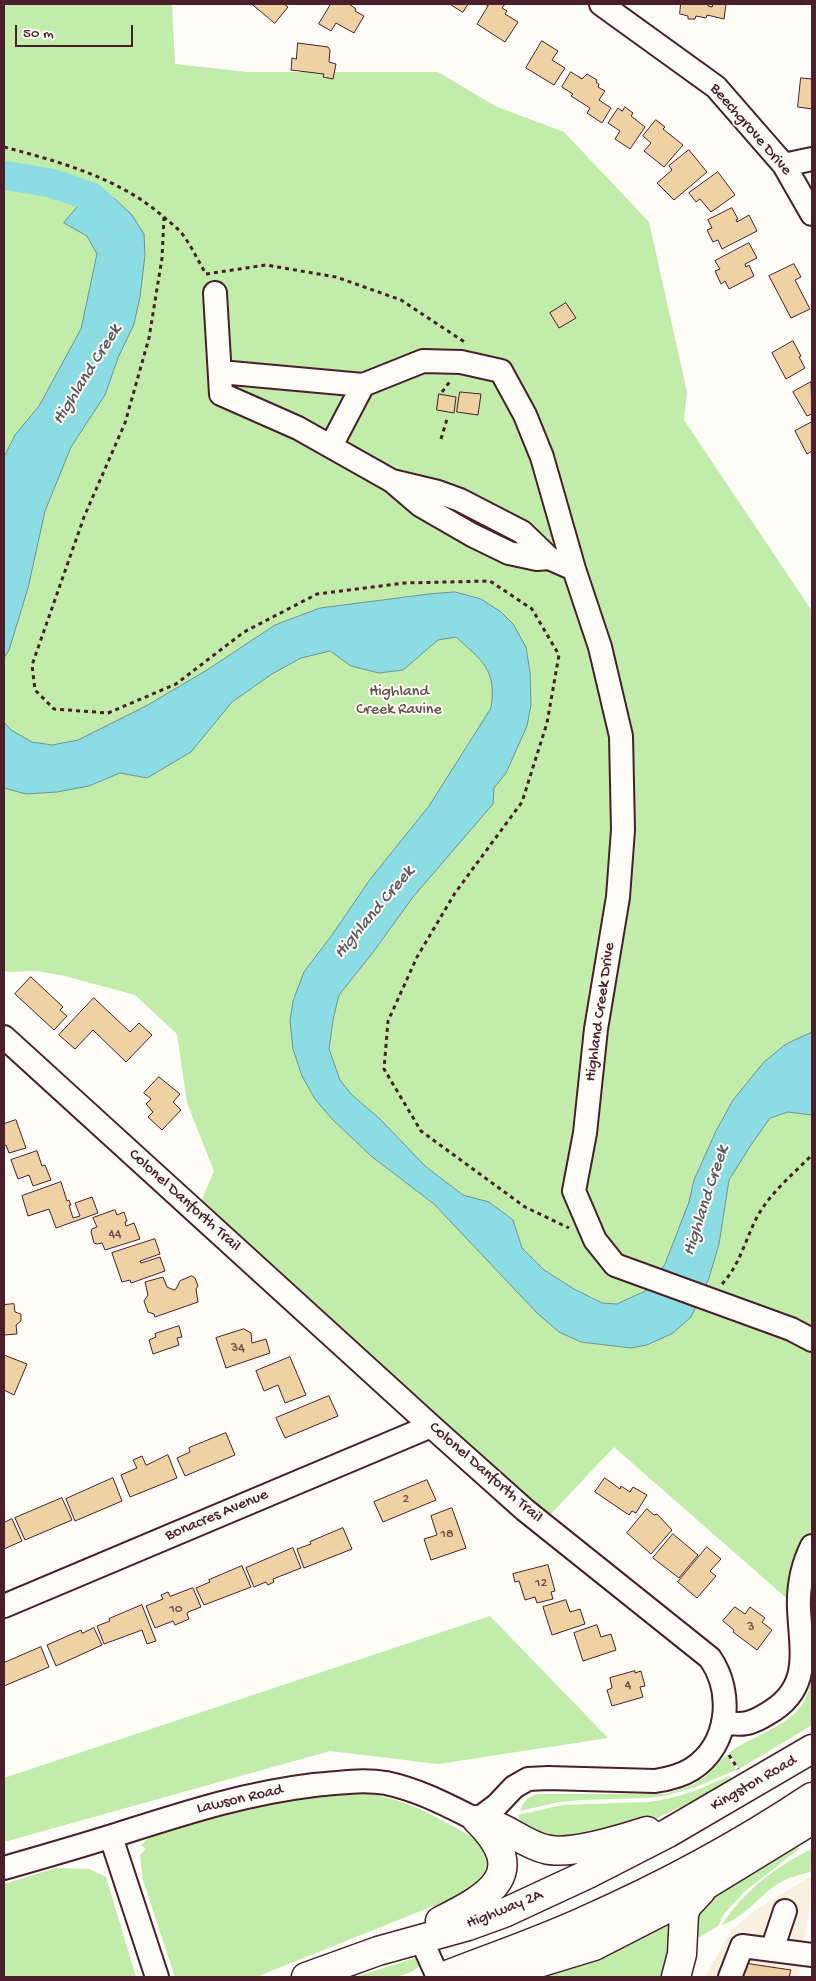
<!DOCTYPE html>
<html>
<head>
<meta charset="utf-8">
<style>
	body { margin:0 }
	#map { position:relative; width:816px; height:1981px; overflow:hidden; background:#fdfcf7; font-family:"Gochi Hand",sans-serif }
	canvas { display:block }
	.frame { position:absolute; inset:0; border:5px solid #4a1f2b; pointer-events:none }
	.scale { position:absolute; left:15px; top:25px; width:118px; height:22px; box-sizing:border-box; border:2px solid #4a1f2b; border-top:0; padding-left:6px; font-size:15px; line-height:18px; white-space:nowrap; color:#4a1f2b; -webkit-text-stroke:4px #fdfcf7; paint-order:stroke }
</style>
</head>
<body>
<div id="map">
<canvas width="816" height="1981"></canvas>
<div class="frame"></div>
<div class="scale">50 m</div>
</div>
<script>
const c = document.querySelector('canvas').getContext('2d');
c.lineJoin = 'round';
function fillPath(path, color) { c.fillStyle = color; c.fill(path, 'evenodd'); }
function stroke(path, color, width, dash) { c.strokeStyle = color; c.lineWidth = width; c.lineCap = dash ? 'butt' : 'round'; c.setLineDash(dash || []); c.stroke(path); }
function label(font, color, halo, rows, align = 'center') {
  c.font = font + ' "Gochi Hand",sans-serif'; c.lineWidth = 4; c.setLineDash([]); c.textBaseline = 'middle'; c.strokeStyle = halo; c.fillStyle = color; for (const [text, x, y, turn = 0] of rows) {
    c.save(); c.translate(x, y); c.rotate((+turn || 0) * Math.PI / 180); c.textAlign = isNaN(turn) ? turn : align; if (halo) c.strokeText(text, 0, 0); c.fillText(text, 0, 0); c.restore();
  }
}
const built = new Path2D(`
	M812,1876V1889L799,1977H705L731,1931L755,1910Z`);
const green = new Path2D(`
	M4,4H172L175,64L247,72H438L495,106L564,132L649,222L687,392L684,420L812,611V1649L791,1602L614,1447L549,1516L357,1345L201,1202L214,1171L187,1103L177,1034L135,995L65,976L37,971L8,972L4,970Z
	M490,1616L608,1738L438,1764L330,1751L4,1842V1778Z
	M812,1668V1725L739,1769L729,1753C748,1738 781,1728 796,1712C808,1701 811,1683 812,1668Z
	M727,1754L736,1770L693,1788L664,1796L647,1798L581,1800L559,1802L520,1811C523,1802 528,1796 538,1794H666L692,1785L705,1777Z
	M729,1776L732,1778L699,1798L643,1825L564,1843L522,1827L518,1815L562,1805L650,1802L671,1798L695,1791Z
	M325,1793C338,1793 351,1791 364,1793C410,1799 448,1823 487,1846L491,1852L488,1883L439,1909L433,1906L256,1977H175L143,1880L140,1855L146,1849L141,1845L152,1835L226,1811Z
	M791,1848H800L744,1892L724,1914L718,1926L700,1937H693L697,1906Z
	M810,1850L812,1851V1871C801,1875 789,1877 779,1883C758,1896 746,1917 722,1925C742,1893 776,1866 810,1850Z
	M55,1868L89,1869L106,1877L136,1977H4V1884Z
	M674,1919L670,1977H545L608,1954Z
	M415,1958L419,1966C405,1981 374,1977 355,1977Z`);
const water = new Path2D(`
	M94,187L115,199L132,215L144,234L145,255L140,297L134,324L118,358L105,395L71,447L45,511L28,588L9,650L4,658V457L15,435L39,406L81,329L97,254L87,236L64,223Z
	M455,592L481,599L501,612L513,624L526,647L530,672L531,705L527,726L506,773L494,788L493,804L413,897L374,951L339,995L333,1020L329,1049L340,1080L351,1094L380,1119L426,1167L463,1195L489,1202L513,1220L522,1248L544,1270L574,1289L602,1303L617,1304L647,1290L665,1264L689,1202L694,1180L716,1131L733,1100L764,1062L786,1044L812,1032V1115L788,1112L770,1118L751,1145L729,1180L719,1244L709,1278L691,1317L673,1333L647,1345L631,1348L581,1342L559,1332L537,1313L434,1204L371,1156L332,1119L315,1099L302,1076L293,1049L290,1021L293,1001L304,972L332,935L371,878L429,806L491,708C497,669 482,661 456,637L438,640L403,670L379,673L351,666L330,651L301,658L272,674L232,702L191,752L147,778L120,773L89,786L57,792L26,794L4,788V722L11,730L32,742L52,745L78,740L146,706L207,670L275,625L320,608L429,594Z`);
const river = new Path2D(`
	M4,175L51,183L92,197L117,222`);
const building = new Path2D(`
	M252,4H284L288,7L275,23Z
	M331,4H349L356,9L355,11L364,16L354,33L336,23L331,31L319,24Z
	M450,4H468L463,12Z
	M485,4H505L502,8L507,11L505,14L518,22L505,42L477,24L488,6Z
	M681,4H708V6L712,7L713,4H726L724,19L707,15L706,18L696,16L695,19H688V16L680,14Z
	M542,41L558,51L552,60L565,68L554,85L526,68Z
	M298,43L328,47L330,50L329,62L336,64L333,79L323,77L324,74L291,70L292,58L296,59Z
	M571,72L582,79L587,74L597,80L596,82L599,84L598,87L605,91L599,100L611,108L602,123L587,113L590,108L571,96L573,94L562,87Z
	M801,78L812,79V109L798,107Z
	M625,107L633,113L631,116L645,127L630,149L615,139L620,131L608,123L618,108L622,111Z
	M656,120L665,127L663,129L683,145L664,167L644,151L651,143L643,136Z
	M689,150L707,172L674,200L657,183L672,170L669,166Z
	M718,172L735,195L711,212L700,199L696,202L689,193Z
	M732,208L738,219L736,220L737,222L749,215L757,231L722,249L718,240L713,242L707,230L712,228L708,220Z
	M749,243L757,258L745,264L746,267L749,265L754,276L729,289L725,281L721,284L715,271L720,269L715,261Z
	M794,264L801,277L795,280L810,309L791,318L769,276Z
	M566,303L576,318L559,328L550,313Z
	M793,341L801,356L799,357L805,368L786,379L772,353Z
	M811,382L812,414L807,416L793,392Z
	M460,392L481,394L478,415L457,412Z
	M439,394L456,397L454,413L437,410Z
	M812,422V451L807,454L795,431Z
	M31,977L63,1007L60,1010L67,1016L54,1030L15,994Z
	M94,998L130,1032L139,1023L152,1035L126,1062L93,1030L75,1049L59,1035Z
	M159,1077L180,1094L173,1102L181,1110L162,1130L148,1117L153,1112L146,1104L151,1099L144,1093Z
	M16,1120L26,1148L9,1153L6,1145L4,1146V1124Z
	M37,1151L42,1166L45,1165L51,1180L33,1186L29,1175L18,1179L11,1160Z
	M61,1182L67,1201L69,1200L71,1205H69L73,1218L80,1216L75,1203L92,1197L98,1213L56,1228L49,1209L28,1216L22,1196Z
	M115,1210L117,1215L124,1212L127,1221L125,1222L126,1226L134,1223L140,1239L105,1250L102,1243L97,1244L94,1243L91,1232L92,1229L97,1227L93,1218Z
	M155,1239L160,1254L140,1261L141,1263L160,1257L165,1271L131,1283L130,1280L122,1282L112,1253Z
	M192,1276L195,1278L198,1286L196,1289L198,1302L155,1317L154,1314L148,1312L144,1301L148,1295L145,1282L163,1277L167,1287L174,1290L176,1289L180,1281Z
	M14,1304L15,1312L21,1314V1321L16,1325L17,1334L4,1335V1305Z
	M179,1326L182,1337L177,1338L179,1345L153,1354L149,1340L156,1337L155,1334Z
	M244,1329L251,1333L252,1343L266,1339L270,1353L226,1368L216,1338Z
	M4,1355L27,1364L14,1395L4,1390Z
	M290,1357L306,1395L285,1403L278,1385L264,1391L256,1371Z
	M329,1396L338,1416L285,1438L276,1418Z
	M226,1433L235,1455L185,1476L177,1458L190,1452L189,1448Z
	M168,1455L177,1478L130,1497L121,1475L137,1468L133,1460L142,1456L146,1465Z
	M113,1478L122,1501L75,1521L66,1499Z
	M605,1478L620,1489L621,1486L630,1492L633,1487L647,1495L636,1513L632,1511L629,1515L595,1492Z
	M427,1480L436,1500L383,1522L374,1502Z
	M62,1498L72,1520L25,1540L15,1518Z
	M452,1508L466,1548L431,1560L424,1539L437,1535L431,1516Z
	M647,1509L654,1515L657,1514L672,1530L651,1554L627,1533Z
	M12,1519L22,1541L4,1549V1523Z
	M343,1528L352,1549L304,1568L297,1549L311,1544L310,1542Z
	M673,1534L698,1555L679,1578L653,1558Z
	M707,1547L721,1559L710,1571L716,1576L697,1598L678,1582Z
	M293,1548L301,1568L273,1579L274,1582L268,1585L266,1582L254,1587L246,1568Z
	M548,1565L555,1591L551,1592L553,1599L537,1603L535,1597L525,1600L519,1581L515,1582L513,1574Z
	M242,1566L251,1587L204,1605L196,1588L210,1582L209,1580Z
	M193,1588L201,1607L188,1612L187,1614L189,1619L175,1625L173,1621L155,1628L146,1606L163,1599L161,1595L168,1592L170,1596Z
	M566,1600L570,1612L580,1609L585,1624L552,1635L543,1607Z
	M142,1605L156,1641L147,1644L142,1630L104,1644L97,1626L110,1621L109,1619Z
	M735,1607L745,1614L750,1607L765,1618L762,1622L772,1630L757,1650L733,1632L734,1630L723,1621Z
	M597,1625L601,1637L611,1634L616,1650L583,1661L574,1633Z
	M94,1628L102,1645L56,1666L47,1645L81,1630L82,1633Z
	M41,1647L49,1667L4,1686V1663Z
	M635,1671V1673L641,1671L645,1686L640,1687L643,1697L612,1706L607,1690L612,1688L610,1678Z
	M744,1963L791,1970L789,1977H742Z`);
const path = new Path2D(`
	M4,147C61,162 122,179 166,219C172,224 179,229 183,235C192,247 198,261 206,274
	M164,217L162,258L149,338L125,423L84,517L32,665L35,690L54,709L108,713L176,684L244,632L317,594L405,583L490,581L532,609L559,655L547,723L522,802L455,893L417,957L388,1021L384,1069L421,1131L525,1207L569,1228
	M206,274L266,265L336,277L401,300L466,343
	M442,392L451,380
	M441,439L447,419
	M722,1284C739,1266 745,1241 756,1219C768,1195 793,1174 812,1155
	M729,1755L738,1769`);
const minor = new Path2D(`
	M601,4L716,87L784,165L812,214
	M784,165L812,159
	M215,293L221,394L298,428L392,481L420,505L472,535L509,553L537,559L549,558
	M220,372L363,385
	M331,446L363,385L423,361L461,362L501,371L525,415L542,457L574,569
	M392,481L438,492L460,500L522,532L549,558L574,569L600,647L621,736L623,830L618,897L596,1029L585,1133L574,1191L595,1240L615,1265L791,1329L812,1340
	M4,1037L431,1426L525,1510L710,1658C734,1693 729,1745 692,1769C681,1776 668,1779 655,1781L548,1778L528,1779L514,1787L497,1805L477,1820C447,1805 419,1790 386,1783C362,1779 338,1783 314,1785C240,1794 179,1815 109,1837C74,1848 39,1858 4,1868
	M4,1606L431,1426
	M723,1722C742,1726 751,1724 767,1714C812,1689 801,1652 799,1609C798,1586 802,1566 812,1546
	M111,1837L157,1977
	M421,1939L438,1977
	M772,1950L785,1911
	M730,1977L742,1946L812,1955`);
const major = new Path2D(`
	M477,1820C485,1822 492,1824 499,1827C515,1834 528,1845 545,1849C570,1856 622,1839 647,1831
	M440,1921C490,1896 531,1873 477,1820
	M306,1977L378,1951L468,1926L504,1913L588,1874L668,1833L812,1749
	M442,1977C490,1958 538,1942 584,1921C664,1886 740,1845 812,1797
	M478,1977L525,1967L594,1946L670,1907L812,1820
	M676,1977L682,1954L684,1914L687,1906L701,1891`);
const numberNames = [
	["44",115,1235],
	["34",238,1349],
	["2",406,1500],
	["18",447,1535],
	["12",541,1584],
	["10",176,1610],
	["3",751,1628],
	["4",628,1686]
];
const streetNames = [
	["Beechgrove Drive",750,130,49],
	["Highland Creek Drive",601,1012,-82],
	["Colonel Danforth Trail",184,1201,42],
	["Colonel Danforth Trail",485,1473,41],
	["Bonacres Avenue",217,1516,-23],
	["Kingston Road",754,1784,-30],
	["Lawson Road",240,1800,-13],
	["Highway 2A",505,1910,-22]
];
const parkNames = [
	["Highland",399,693],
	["Creek Ravine",399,711]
];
const waterNames = [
	["Highland Creek",88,375,-58],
	["Highland Creek",375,913,-50],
	["Highland Creek",707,1201,-72]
];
fillPath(built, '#f9efde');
fillPath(green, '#c1eca9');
fillPath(water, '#8bdde3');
stroke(water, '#719199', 1);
stroke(river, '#8bdde3', 29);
fillPath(building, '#efd2a3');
stroke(building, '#4a1f2b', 1);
stroke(minor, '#4a1f2b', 26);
stroke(major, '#4a1f2b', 31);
stroke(path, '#4a1f2b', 3, [4, 4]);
stroke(minor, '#fdfcf7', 22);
stroke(major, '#fdfcf7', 28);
label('14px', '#734c49', null, numberNames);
label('16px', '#4a1f2b', '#fdfcf7', streetNames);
label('16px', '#68524a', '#fdfcf7', parkNames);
label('italic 18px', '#5e5862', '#fdfcf7', waterNames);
</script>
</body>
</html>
